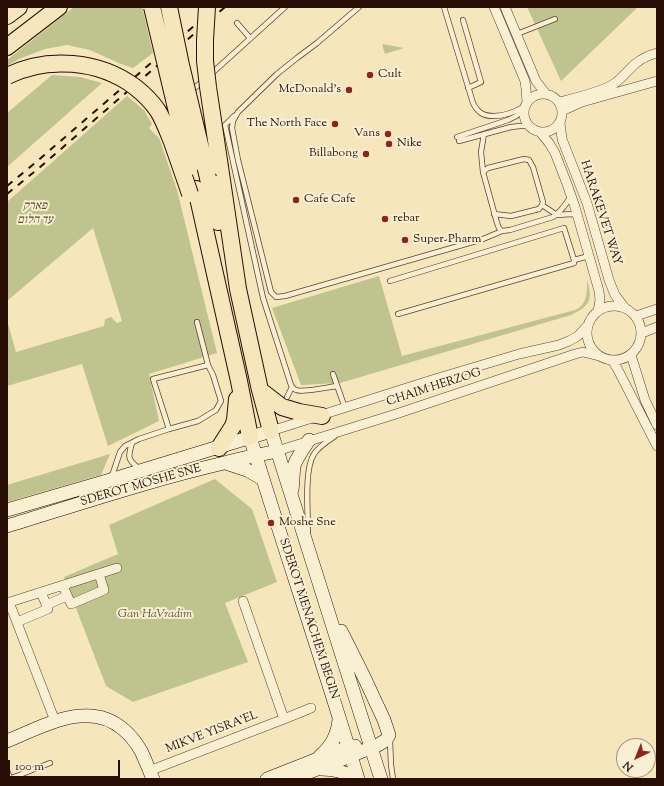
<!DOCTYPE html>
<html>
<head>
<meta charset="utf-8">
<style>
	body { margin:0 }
	#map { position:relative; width:664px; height:786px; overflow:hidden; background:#f6e6bc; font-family:"Sorts Mill Goudy",serif }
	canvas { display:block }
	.frame { position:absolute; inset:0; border:8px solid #280d05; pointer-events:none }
	.north { position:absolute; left:616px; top:738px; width:40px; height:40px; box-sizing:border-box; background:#f9efd3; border:1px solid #a59581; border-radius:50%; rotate:223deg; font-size:11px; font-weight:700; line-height:16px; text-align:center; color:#280d05 }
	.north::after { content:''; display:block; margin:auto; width:14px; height:18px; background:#8f2418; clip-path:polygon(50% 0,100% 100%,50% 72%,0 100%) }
	.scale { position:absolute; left:8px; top:760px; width:112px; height:18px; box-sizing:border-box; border:2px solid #280d05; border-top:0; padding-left:5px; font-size:12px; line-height:14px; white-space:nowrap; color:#280d05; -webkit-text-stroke:3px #f9efd3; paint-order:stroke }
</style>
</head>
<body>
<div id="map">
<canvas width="664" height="786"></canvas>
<div class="frame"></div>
<div class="north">N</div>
<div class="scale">100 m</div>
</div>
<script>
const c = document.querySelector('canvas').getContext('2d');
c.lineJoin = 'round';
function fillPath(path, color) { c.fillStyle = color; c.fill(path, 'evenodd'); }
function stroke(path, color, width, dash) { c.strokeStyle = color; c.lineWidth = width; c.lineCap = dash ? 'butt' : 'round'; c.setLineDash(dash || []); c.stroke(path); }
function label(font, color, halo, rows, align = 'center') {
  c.font = font + ' "Sorts Mill Goudy","Frank Ruhl Libre",serif'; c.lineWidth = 4; c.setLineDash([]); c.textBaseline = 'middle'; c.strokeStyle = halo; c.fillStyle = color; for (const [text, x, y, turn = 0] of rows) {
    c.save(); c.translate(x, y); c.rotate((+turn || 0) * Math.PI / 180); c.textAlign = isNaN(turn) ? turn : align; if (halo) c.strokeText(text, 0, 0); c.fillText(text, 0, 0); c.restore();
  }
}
const green = new Path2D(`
	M74,7H142L153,53L133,68L121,64L90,50L67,45L45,49L19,59L7,66V60Z
	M527,7H638L561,81Z
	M382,44L404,48L385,54Z
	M52,75L80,77L102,83L7,167V113Z
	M127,96L144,110L152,124L149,128L159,138L177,190L217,353L149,374L159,421L108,446L82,364L7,386V320L16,352L104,326L105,319L111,317L117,323L122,321L93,228L7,301V202Z
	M379,276L402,356L575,310C588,305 587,291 587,280C593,300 590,306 571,315L340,383L301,385L272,308Z
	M110,454L101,475L7,502V485Z
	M215,479L252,509L277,582L225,603L248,662L133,702L106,686L64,577L118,554L109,525Z`);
const lane = new Path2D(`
	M359,7L317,43L297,58L277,74L238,112L233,121L232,128L238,160L271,292L276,297L285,296L483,239L502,231
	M444,7L473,103C475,107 478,111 481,113C485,116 490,116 494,116C506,116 515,112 525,106
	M463,20L481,82L468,88
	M237,23L250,38
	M517,34L555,19
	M211,74L285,7
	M191,91L204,80
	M234,116L225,125L263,298L291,385C293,388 293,389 296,390C304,393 328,387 337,386
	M484,134L481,152L483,172L497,223L499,228L502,231L510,230L553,217C561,212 566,204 571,196
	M457,137L508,120L516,116L524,110
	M459,141L511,127L520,126H529
	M483,172L488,168L524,159L529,160L533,167L543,202L542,205L539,209L511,216L494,214
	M542,205L557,215L572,214L577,216
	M390,281L564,228L574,260
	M398,314L574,263V260L589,256
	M197,322L208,365
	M333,374L345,408
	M287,397L292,387
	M132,443C128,456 127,460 139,468
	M110,477L113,473L120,452L125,446L139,439L169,429L198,421L216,410L221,401L213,375L208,365L153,379L169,429
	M308,531C308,512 304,469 314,454C319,446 328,441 335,436
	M390,741L391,765L393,779
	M7,770L10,779
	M9,779L50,763`);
const street = new Path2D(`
	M494,7L525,81L526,89L527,102
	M505,7L536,81L546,94
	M524 113a19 19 0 1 1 38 0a19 19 0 1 1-38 0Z
	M559,102C575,98 598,93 612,85C621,80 627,71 635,64C641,59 649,55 657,53
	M562,111L582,102L657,81
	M560,123L562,139L587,203L609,280L615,295L625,308
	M540,132L549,143L555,153L567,184L575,207L599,291L600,300L598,311
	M587 333a27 27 0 1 1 54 0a27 27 0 1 1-54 0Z
	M636,316L657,309
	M642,333L657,327
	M631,355L645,400L657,425
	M612,360L617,368L657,446
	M271,431L435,379L519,354L559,345L569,341L578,336L587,326
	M277,451L396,414L575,354L583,352L599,356
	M63,586L71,604L104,590L99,574
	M9,602L55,721
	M7,603L117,568
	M46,605L67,596
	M17,622L48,609L41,592
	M284,719L311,708
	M149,771L284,719L243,601`);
const secondary = new Path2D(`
	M250,437C285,552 324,665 358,779
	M226,463L247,470L263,479
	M292,490C293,482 293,474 294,466C297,457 304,448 309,440
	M7,510L107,481L271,431L381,779
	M7,526C79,504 151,480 224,463C241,458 259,455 277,451
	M7,741C42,727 88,699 123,729C130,735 136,742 141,751C145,759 149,770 153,779
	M320,756C332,746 338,735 339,719
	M321,769C333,769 345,771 354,779
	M267,779L348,747L355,746
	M292,779L378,745L386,740L389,735L384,720L364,677L341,631`);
const highway = new Path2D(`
	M7,16L19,7
	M7,47L59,7
	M220,167L238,289L260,390L271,431
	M208,178L218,222
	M196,189L239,381L250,437
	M260,390L282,407L299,412L322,416
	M219,448L233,426L235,420L237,399`);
const rail = new Path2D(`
	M7,186L35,163L216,7
	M7,194L39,168L225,7`);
const highwayBridge = new Path2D(`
	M152,7L190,167
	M169,7L181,65L208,178
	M207,7L205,40V61L208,87L220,167
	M7,76C47,56 99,60 135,87C144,94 152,102 158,111C164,121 168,132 172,142C178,159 184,176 190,194`);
const markers = [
	[370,75,4,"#8f2418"],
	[349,90,4,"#8f2418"],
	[335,124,4,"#8f2418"],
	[388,134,4,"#8f2418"],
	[389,144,4,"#8f2418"],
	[366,154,4,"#8f2418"],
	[296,200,4,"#8f2418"],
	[385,219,4,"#8f2418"],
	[405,240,4,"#8f2418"],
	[271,523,4,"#8f2418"]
];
const poiNames = [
	["Cult",378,75],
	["McDonald's",341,90,"right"],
	["The North Face",327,124,"right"],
	["Vans",380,134,"right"],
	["Nike",397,144],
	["Billabong",358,154,"right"],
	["Cafe Cafe",304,200],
	["rebar",393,219],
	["Super-Pharm",413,240],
	["Moshe Sne",279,523]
];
const parkNames = [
	["פארק",35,207],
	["עד הלום",35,221],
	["Gan HaVradim",155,615]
];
const streetNames = [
	["HARAKEVET WAY",600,213,72],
	["CHAIM HERZOG",434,388,-18],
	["SDEROT MOSHE SNE",141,486,-16],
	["SDEROT MENACHEM BEGIN",308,619,72],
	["MIKVE YISRA'EL",212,733,-21]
];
fillPath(green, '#bfc48f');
stroke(lane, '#5c4333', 6);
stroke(street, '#5c4333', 10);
stroke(secondary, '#280d05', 14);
stroke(highway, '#280d05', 18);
stroke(lane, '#f9efd3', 4.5);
stroke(street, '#f9efd3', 9);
stroke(secondary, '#f9efd3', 13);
stroke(highway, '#f6e6bc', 16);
stroke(rail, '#280d05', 2, [7, 7]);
stroke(highwayBridge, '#280d05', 18, []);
stroke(highwayBridge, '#f6e6bc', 16);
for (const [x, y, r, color] of markers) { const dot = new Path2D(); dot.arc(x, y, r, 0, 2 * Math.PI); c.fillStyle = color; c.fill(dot); stroke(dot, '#f9efd3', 1.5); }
label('12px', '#280d05', '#f9efd3', poiNames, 'left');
label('italic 12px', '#5d4d35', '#f9efd3', parkNames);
label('12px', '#280d05', '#f9efd3', streetNames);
</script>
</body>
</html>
